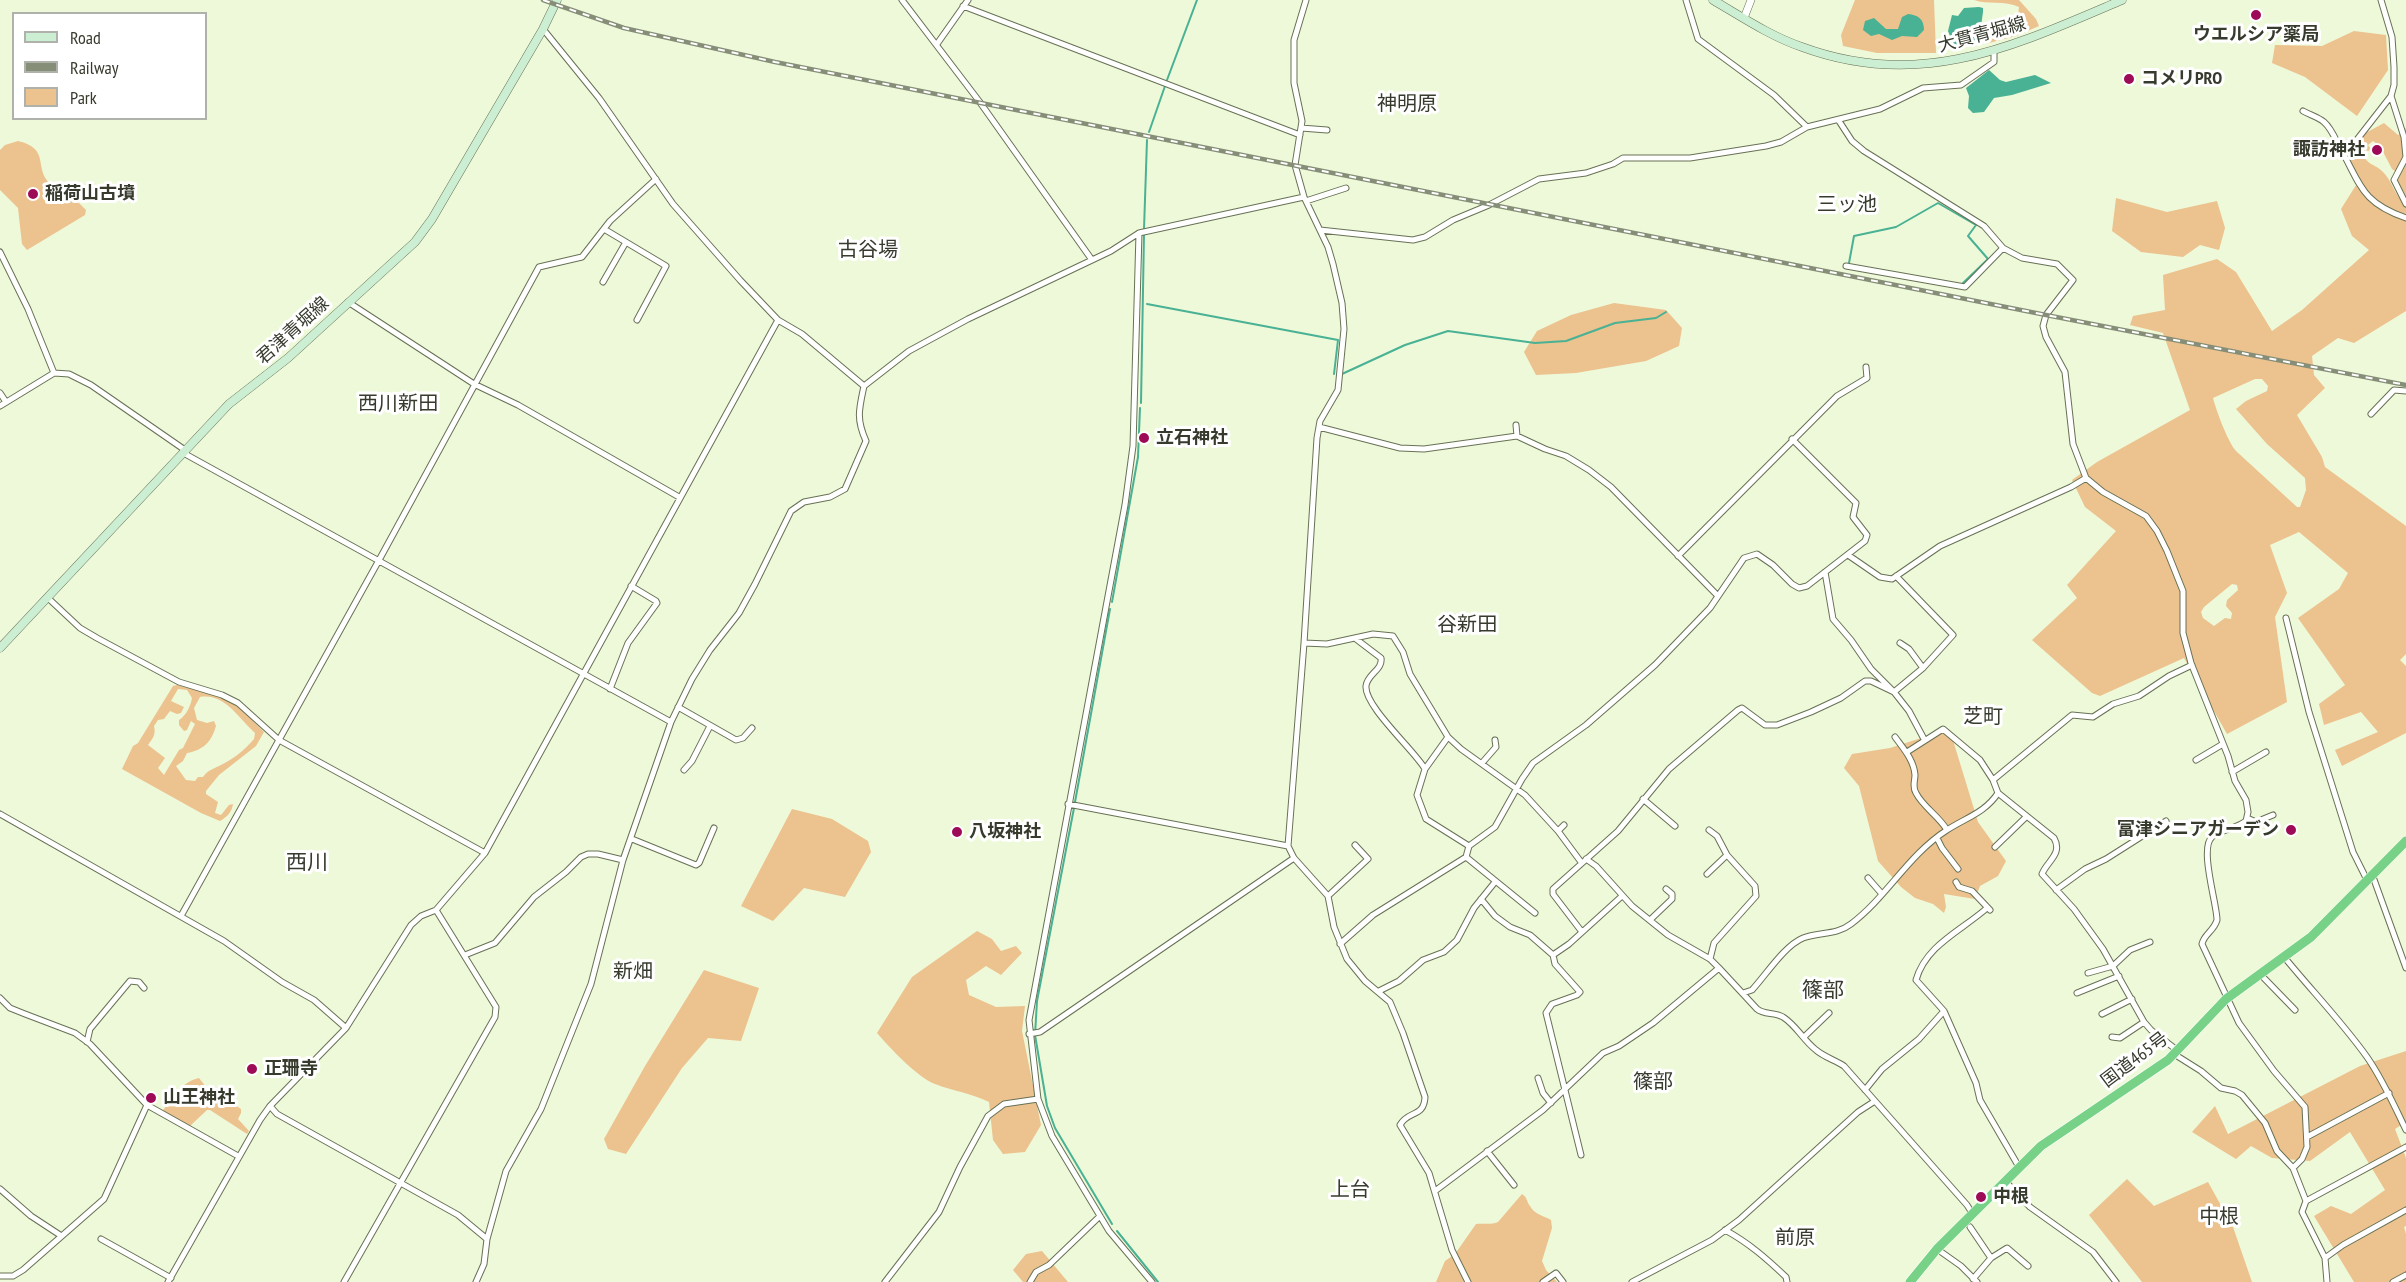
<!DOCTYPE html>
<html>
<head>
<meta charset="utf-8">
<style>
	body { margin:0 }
	#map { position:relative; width:2406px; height:1282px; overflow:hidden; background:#eef9d9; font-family:"PT Sans Narrow",sans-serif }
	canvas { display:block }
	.legend { position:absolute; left:12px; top:12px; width:195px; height:108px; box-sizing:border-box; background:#fff; border:2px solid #afb1ab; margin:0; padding:8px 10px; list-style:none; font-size:18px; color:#373b2e }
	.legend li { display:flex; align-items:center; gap:12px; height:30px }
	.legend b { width:30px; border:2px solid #afb1ab }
</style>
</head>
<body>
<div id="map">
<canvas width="2406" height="1282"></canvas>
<ul class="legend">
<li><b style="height:8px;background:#cceed2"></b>Road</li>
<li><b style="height:8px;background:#868e78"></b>Railway</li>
<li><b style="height:16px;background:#ecc28e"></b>Park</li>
</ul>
</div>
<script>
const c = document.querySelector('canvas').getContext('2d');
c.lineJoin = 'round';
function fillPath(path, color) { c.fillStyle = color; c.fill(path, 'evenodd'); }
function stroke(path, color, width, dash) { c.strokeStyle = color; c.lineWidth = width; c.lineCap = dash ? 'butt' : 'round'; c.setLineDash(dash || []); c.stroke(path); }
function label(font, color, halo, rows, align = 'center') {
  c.font = font + ' "PT Sans Narrow","Noto Sans JP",sans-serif'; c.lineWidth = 6; c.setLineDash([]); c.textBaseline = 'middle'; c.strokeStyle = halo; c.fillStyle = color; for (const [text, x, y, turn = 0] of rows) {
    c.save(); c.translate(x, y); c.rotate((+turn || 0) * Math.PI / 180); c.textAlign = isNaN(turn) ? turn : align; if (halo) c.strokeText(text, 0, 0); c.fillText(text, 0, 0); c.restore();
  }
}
const green = new Path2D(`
	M1855,0H1934L1936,53H1877L1843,46L1841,35Z
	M1974,0H2019L2036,19L2039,26L2016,36L1985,44L1988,25L2011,19L2018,15L2019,7C2005,0 1988,5 1974,0Z
	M2354,31L2386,35L2388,70L2357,116L2305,77L2272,63L2275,45L2322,46Z
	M2384,123L2398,135L2406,128V311L2354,343L2338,338L2312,356L2314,375L2325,388L2297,415L2322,457L2325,467L2406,526V654L2400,660L2406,666V733L2342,766L2335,750L2378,732L2361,712L2324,725L2319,704L2345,685L2298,618L2339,589L2348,573L2299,532L2270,545L2287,593L2275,617L2287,702L2227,734L2184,658L2100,696L2092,693L2032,640L2077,598L2067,585L2116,531L2085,507L2072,480L2097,462L2190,410L2163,333L2130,325L2133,316L2165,310L2163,275L2217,259L2236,272L2272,331L2302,310L2369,250L2352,236L2341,209L2358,182L2338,148ZM2373,141L2380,146L2392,169L2395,171L2402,168L2397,182L2405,194V200L2402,201C2394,193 2392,181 2383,172C2376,164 2365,165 2363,152L2365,150L2369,151L2370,148L2368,145ZM2255,379H2262L2268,386L2267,391L2246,401L2236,409L2267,444L2305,478L2306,490L2300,507H2297L2236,451C2228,442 2216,410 2213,398ZM2232,584L2237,585L2238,590L2227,600L2226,606L2232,613L2231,619L2225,618L2214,626L2203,618L2201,612L2204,607Z
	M18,141C51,149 33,167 50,184C55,189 63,190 68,193C74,198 80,204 86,210L85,215L27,250L22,244L18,208L0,190V150L5,145Z
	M2116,198L2167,212L2217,201L2225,228L2219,250L2200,245L2183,257L2141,252L2112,231Z
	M1614,303L1666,310L1682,328L1679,346L1646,361L1576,373L1536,375L1524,352L1537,331L1571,315Z
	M177,685L223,696L238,706L264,732L256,746L219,775L206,791V794L218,802L215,813L221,815L229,805L233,804C232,812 227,817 220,821L201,813L122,769L133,746L138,743L173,686ZM178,689L187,690L192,698C191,705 186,716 179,720V725L184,731L187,730L191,721L195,724L183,748L179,750L164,775L158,768L165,758L148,745C153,738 156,735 154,726L158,720L164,719L170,711L177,714L181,713L184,707L171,701ZM200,697C225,693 239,719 255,733L254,739C245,750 232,760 219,766C211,770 208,770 203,777H198L195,781L186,780L176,766L183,761L187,753C203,750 211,743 216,726L214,721L207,723L197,720L194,708Z
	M1940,732L1952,737L1978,822L2006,861L1998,876L1980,886L1975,899L1944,894L1946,907L1944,913L1933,904L1915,898L1901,887L1878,861L1859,786L1844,768L1852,754L1890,748Z
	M792,809L832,819L868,841L871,852L845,897L804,888L773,921L741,906Z
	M977,931L992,939L1001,951L1016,946L1022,953L1001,975L986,966L966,980L969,995L996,1007L1025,1006L1022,1031L1041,1125L1025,1152L1003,1154L993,1140L989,1102C971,1093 953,1091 935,1084C917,1077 890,1048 877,1033L912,977Z
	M704,970L759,988L741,1041L708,1038L682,1068L626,1154L608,1149L604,1139L645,1066Z
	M2406,1051V1122L2395,1129L2406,1158V1226L2404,1227L2406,1234V1282H2354L2314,1216L2331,1206L2351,1214L2385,1190L2350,1132L2310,1161L2272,1158L2251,1146L2236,1159L2192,1132L2215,1106L2228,1134L2360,1066Z
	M199,1078L210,1092L219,1097L226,1089L233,1092L231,1102L241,1109V1113L238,1119L249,1131L247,1134L210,1110H207L190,1126L181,1127L162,1112C171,1099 181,1082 199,1078Z
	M2127,1179L2154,1206L2208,1182L2233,1227L2252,1282H2142L2089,1215Z
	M1522,1194C1528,1198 1526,1201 1530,1206C1534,1214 1544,1216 1551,1220L1552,1228L1542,1261L1546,1270L1557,1282H1436L1445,1261L1455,1254L1476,1224C1484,1223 1491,1225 1498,1222Z
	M1042,1251L1068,1282H1023L1013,1270L1026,1254Z`);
const water = new Path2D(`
	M1979,7L1983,8V12L1981,26L1975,43L1971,46L1960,41L1956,46H1951L1952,41L1948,31L1952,15L1958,16L1964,8Z
	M1908,14C1918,15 1924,19 1924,30L1917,37L1902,36L1892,40L1879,34L1871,36L1863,30L1865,21L1874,18L1886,29H1898L1902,17Z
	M1989,70L2000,80L2006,82L2035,75L2051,83L2012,95L1994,98L1984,112L1973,113L1968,108L1969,96L1966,88Z`);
const stream = new Path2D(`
	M1167,80L1197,0
	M1149,132L1165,86
	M1144,229L1147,140
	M1849,263L1854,236L1896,227L1938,203L1976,225L1968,236L1988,259L1962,284
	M1147,304L1338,340L1334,374
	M1342,374L1405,345L1448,331L1535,343L1566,341L1615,323L1656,318L1666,312
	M1141,403L1144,234
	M1112,602L1138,457L1140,408
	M1075,802L1110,609
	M1074,808L1037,1001L1035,1035L1047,1106L1055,1128L1112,1224
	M1117,1231L1158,1282`);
const minor = new Path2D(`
	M902,0L979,101L1092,260
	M1306,0L1294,40V83L1302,121L1295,165L1304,197L1328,247L1333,264L1342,303L1344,329L1338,390L1320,421L1317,438L1304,643L1288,846L1294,858L1328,896L1334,927L1347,959L1365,981L1390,1002L1403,1033L1425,1097C1424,1118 1408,1110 1400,1125L1429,1173L1452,1250L1468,1282
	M1686,0L1698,39L1774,95L1807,127
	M2381,0L2392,37L2394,67V85L2391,96L2404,137L2406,157L2394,180L2406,204
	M963,6L1300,135
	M543,29L599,98L673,204L740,280L778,320L802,334L864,386
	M937,44L968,0
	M2303,111C2310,115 2318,117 2324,122C2331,128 2335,138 2339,146C2361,184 2360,202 2406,218
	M1839,121L1852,141L1864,151L1984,226L2003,248L2022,258L2057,264L2073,280L2046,315L2043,326L2046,337L2065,372L2073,444L2086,478L2103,492L2146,516L2157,531L2167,551L2183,591V633L2191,663L2228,756L2235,781L2246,800L2248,812L2246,821C2236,829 2221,829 2212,837C2199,848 2217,904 2217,920C2214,931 2204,934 2202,944L2239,1023L2274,1071L2305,1107L2307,1147L2302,1159L2293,1168
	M1301,128L1327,130
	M2345,155L2391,96
	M1306,201L1346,188
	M604,229L666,266L637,320
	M1320,230L1413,240L1425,237L1453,220L1489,205L1539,179L1586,173L1613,164L1623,158H1690L1766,146L1781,142L1807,127L1880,109L1923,88L1961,85L1994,62V51
	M1139,233L1133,446L1125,505L1029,1020L1038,1099L1052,1136L1109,1231L1152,1282
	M0,252L28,309L54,373
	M1846,266L1965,287L2003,248
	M603,282L626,242
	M348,302L474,384L518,405L679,497
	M0,393L6,402
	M0,406L54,373L69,374L91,385L185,450L187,455L671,722
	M2371,414L2394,390L2406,391
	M1516,425L1517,436
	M1319,427L1400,448L1424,449L1517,436L1545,449L1566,456L1589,470L1611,487L1717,595
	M1848,555L1880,577L1892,579L1940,546L2071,487L2086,478
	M1678,556L1837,396L1867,378L1866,367
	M1825,572L1833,619L1851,640L1871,669L1894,692L1909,711L1924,739
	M48,598L80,628L97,638L179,682L222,695L238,703L279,740L485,853
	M2286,618L2309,712L2353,852L2367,880
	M1356,639L1381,658C1383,670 1367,674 1366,686C1364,706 1415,751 1425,769
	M1304,643L1327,644L1373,634L1393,636L1403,652L1410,674L1448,737L1461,749L1525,795L1558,831L1581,862
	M1900,643L1909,649L1923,668
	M610,689L628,643L657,603L656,601L631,586
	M678,707L736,740L743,738L752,728
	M1448,737L1425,769L1417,795L1426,819L1469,846
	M1895,737C1903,748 1914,760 1915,775C1915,781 1912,787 1916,793C1923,807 1939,816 1947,830
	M1907,752L1943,729L1980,760L1993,780L1998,793L2054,838C2063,854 2047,861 2042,874L2074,909L2103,949L2144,1022L2151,1030L2178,1051
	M2196,760L2223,744
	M1482,763L1496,747L1495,740
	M684,770L692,761L710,726
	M2232,772L2266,752
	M1993,780L2072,715L2093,717L2113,704L2139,696L2169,676L2192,665
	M1643,799L1675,826
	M1068,804L1288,846
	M0,814L224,941L282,982L314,1000L346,1028
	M2247,818L2256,822L2273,815
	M1709,830L1717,836L1727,855L1755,886L1756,896L1714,943L1710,959
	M1558,831L1564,825
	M1937,838L1942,848L1958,869
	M632,839L696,865L699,863L714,828
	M1995,847L2026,817
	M1466,857L1535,913
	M1586,859L1596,866L1632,906L1668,935L1710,959L1719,968L1757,1009C1764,1015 1774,1012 1783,1017C1797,1026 1803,1040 1816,1050C1824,1057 1835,1060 1844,1066L1967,1205L1972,1213
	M1707,874L1727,855
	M2372,874L2406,968
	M1868,878L1882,894
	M1956,882L1959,887L1972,891L1990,910
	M2056,890L2085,869L2106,859L2166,821
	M1328,896L1368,859L1355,845
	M1481,899L1495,916L1510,927L1530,935L1553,955L1569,944L1622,896
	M1987,908C1961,931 1926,945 1916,980L1944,1011L1976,1083L1980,1100L2019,1167
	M181,916L378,562L539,267L582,257L610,221L656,179
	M1650,920L1672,899V894L1666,889
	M1582,932L1553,894V889L1618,831L1669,769L1738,710L1742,708L1765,725H1777L1811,712L1841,698L1865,681H1871L1894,692L1923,668L1953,635L1896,576
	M1340,944L1373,915L1466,857L1469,846L1495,827L1522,779L1533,763L1586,725L1655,665L1710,608L1744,558L1757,554L1773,565L1792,584L1799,588L1807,586L1865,541L1867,535L1853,517L1856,503L1792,439
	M465,955L495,943L534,897L566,872L581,857L588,854H598L623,860
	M1553,955L1555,964L1580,992L1577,995L1552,1004L1546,1013L1581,1155
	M2285,958C2312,991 2342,1022 2367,1057C2383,1080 2394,1105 2406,1130
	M2088,973L2113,966L2130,950L2150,942
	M2261,975L2295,1010
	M1379,991L1399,981L1423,960L1444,952L1457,940L1474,908L1495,882
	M1743,993L1752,990C1766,975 1784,946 1803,938C1819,932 1837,935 1851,924C1887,897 1908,855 1947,830C1965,818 1985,813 1998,793
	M2077,993L2119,976
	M0,998L10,1008L25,1014L75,1033L90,1044L147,1105L238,1156
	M2102,1014L2132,999
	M1029,1034L1040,1032L1294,858
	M1804,1037L1829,1013
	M2112,1037L2120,1038L2144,1022
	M87,1042L90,1029L130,981L139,982L144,988
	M2174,1054L2201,1071L2221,1088L2235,1091L2242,1095L2265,1123L2277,1151L2293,1168L2306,1201
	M1538,1078L1543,1093L1551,1103
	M1865,1090L1882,1069L1919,1039L1944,1011
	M270,1106L277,1114L458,1215L487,1239
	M2307,1137L2389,1093
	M1487,1151L1514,1185
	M2005,1181L2030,1207L2093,1252L2116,1282
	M0,1189L31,1216L60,1235
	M1435,1191L1543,1110L1603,1053L1619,1046L1653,1023L1719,968
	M1970,1227L1991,1258
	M1725,1230C1749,1243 1767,1259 1786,1277L1787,1282
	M101,1239L171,1278
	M1937,1249L1961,1266L1977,1282
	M2325,1258L2343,1245L2406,1210
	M0,1276H13L23,1270L104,1199L147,1105
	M1973,1279L1991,1258L2007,1248L2028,1266
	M168,1282L260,1120L270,1106L346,1028L411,925L421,916L436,910L485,853L778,320
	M344,1282L495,1017L496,1007L436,910
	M476,1282L484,1264L487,1239L506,1171L541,1109L591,984L623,860L671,722L692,679L710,650L739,613L755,584L791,511L804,502L830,497L845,489L866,441C856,419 859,409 864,386L909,351L968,319L1111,251L1139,233L1304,197
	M885,1282L939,1212L960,1167L988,1116L1004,1104L1038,1099
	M1030,1282L1036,1272L1049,1265L1100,1216
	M1543,1282L1556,1273L1563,1282
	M1632,1282L1712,1240L1739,1220L1858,1112L1875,1101
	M2327,1282L2325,1258L2302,1212L2306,1201L2406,1147
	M2393,1282L2406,1275`);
const tertiary = new Path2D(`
	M1744,18L1751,0`);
const secondary = new Path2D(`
	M1713,0C1742,17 1770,36 1802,47C1921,91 2014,46 2122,0
	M0,648L229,404L288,358L415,242L432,219L543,29L557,0`);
const trunk = new Path2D(`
	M1910,1282L1937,1249L2041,1146L2168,1060L2226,999L2311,937L2406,841`);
const rail = new Path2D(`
	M543,0L624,28L775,62L2046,315L2406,385`);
const markers = [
	[2256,15,6,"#9d0b57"],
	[2129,79,6,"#9d0b57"],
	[2377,150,6,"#9d0b57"],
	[33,194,6,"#9d0b57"],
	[1144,438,6,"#9d0b57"],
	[2291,830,6,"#9d0b57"],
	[957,832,6,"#9d0b57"],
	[252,1069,6,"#9d0b57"],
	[151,1098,6,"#9d0b57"],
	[1981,1197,6,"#9d0b57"]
];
const streetNames = [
	["大貫青堀線",1982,35,-15],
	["君津青堀線",293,331,-42],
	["国道465号",2135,1060,-37]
];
const poiNames = [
	["ウエルシア薬局",2256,35,"center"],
	["コメリPRO",2141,79],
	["諏訪神社",2365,150,"right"],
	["稲荷山古墳",45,194],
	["立石神社",1156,438],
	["富津シニアガーデン",2279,830,"right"],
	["八坂神社",969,832],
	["正珊寺",264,1069],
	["山王神社",163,1098],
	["中根",1993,1197]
];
const neighbourhoodNames = [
	["神明原",1407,104],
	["三ッ池",1847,205],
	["古谷場",868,250],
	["西川新田",398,404],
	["谷新田",1467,625],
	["芝町",1983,717],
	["新畑",633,972],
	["篠部",1653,1082],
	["上台",1350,1190],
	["中根",2219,1217],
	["前原",1795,1238]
];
const quarterNames = [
	["西川",307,863],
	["篠部",1823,991]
];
fillPath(green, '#ecc28e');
fillPath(water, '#49b194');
stroke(stream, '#49b194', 2);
stroke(minor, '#687155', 7);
stroke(tertiary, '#687155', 8);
stroke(secondary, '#687155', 9);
stroke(trunk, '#fff', 10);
stroke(minor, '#fff', 5);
stroke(tertiary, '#fff', 7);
stroke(secondary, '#cceed2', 8);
stroke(trunk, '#77d287', 9);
stroke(rail, '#868e78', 4.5);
stroke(rail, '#fff', 2, [7]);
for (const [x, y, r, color] of markers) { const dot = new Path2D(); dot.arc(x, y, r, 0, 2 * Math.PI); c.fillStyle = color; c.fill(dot); stroke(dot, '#fff', 2); }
label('18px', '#373b2e', '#fff', streetNames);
label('bold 18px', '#373b2e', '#fff', poiNames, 'left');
label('20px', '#373b2e', '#fff', neighbourhoodNames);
label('21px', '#373b2e', '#fff', quarterNames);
</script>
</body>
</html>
